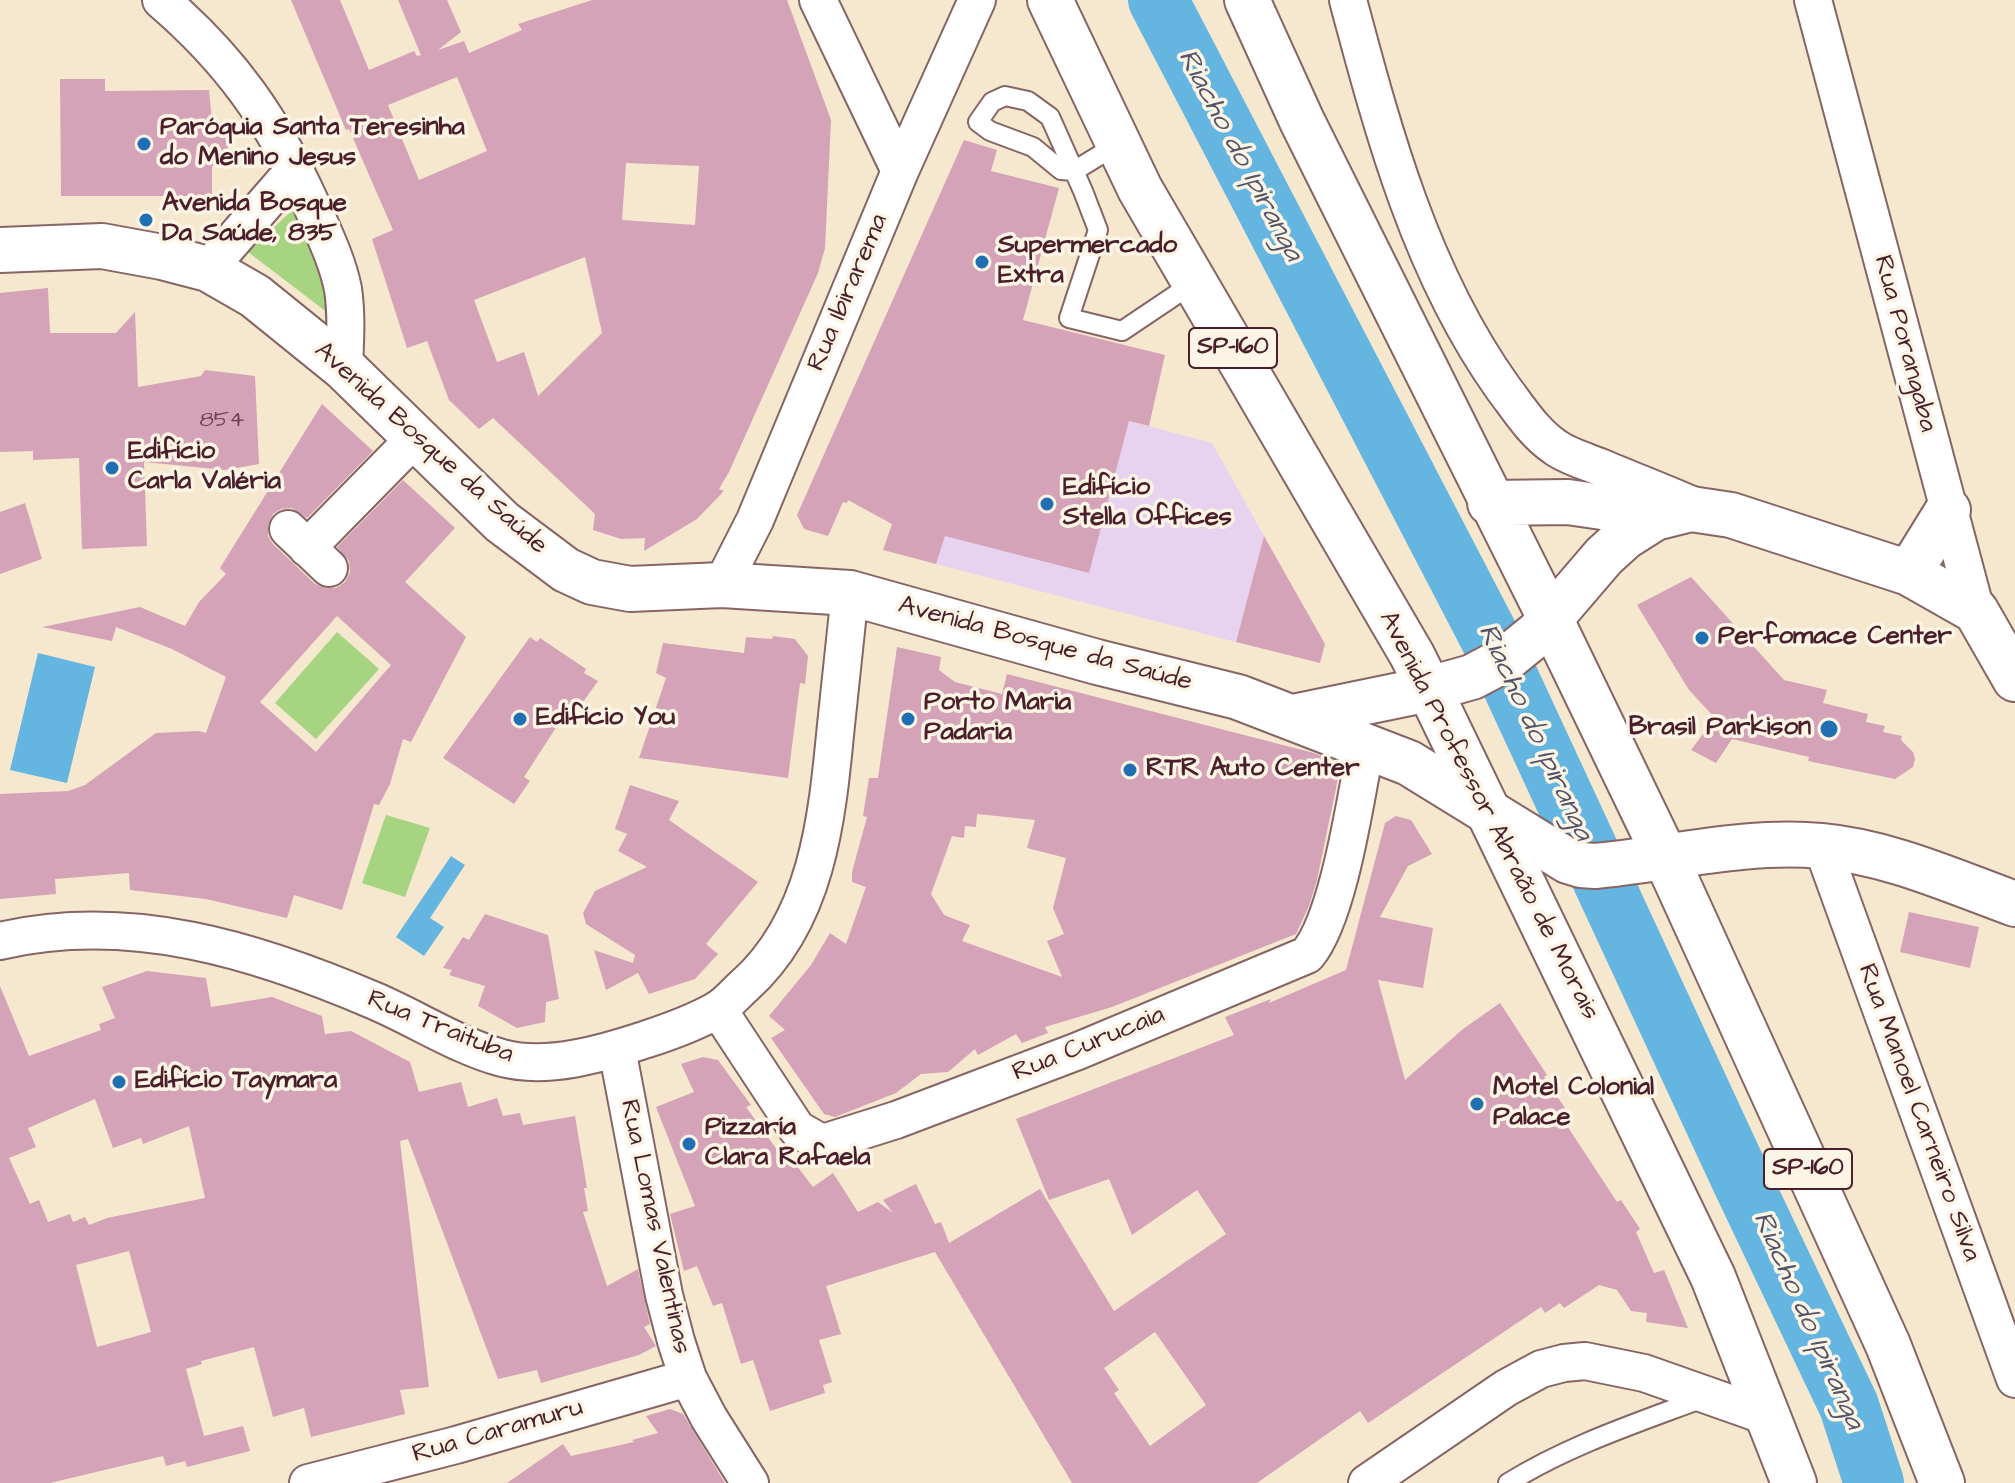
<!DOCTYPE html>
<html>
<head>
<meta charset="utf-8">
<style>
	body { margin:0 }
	canvas { display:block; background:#f6e7cf }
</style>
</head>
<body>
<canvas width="2015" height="1483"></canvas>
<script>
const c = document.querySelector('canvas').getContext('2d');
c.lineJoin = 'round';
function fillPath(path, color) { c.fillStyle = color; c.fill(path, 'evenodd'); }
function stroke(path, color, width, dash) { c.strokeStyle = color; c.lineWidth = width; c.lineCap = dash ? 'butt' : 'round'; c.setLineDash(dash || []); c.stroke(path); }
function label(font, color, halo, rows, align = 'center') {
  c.font = font + ' "Architects Daughter",sans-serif'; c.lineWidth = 7; c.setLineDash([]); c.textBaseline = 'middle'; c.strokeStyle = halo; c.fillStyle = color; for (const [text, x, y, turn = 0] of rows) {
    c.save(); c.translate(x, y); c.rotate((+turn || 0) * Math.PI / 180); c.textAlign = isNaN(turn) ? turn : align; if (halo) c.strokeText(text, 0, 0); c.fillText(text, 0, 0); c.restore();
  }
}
const built = new Path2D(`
	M993,385L1212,443L1264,536L1236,642L936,564Z`);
const green = new Path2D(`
	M304,199L318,246L328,313L248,252Z
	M337,632L379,669L316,739L275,703Z
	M386,815L430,828L405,897L362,883Z`);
const water = new Path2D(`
	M38,653L95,667L67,783L10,770Z
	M451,856L465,865L430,918L444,927L424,956L396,937Z`);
const river = new Path2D(`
	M1158,0L1492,642L1740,1177L1849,1406L1874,1483`);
const building = new Path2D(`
	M291,0H340L369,70L414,51L417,56L421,55L398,0H447L461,32L438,50L464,41L469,53L522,30L518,24L592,0H787L831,120L825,248L818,273L729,472L719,489L724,491L697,519L644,551L645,538L621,539L593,530L595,514L493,418L479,429L449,400L427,341L407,348L372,239L393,230L349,129L346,130ZM457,77L487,151L419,180L388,105ZM626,163L699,166L695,225L622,220ZM585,257L602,333L538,396L524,352L497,362L474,300Z
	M60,79H105V91L209,90L212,121H228V166H212V196H61Z
	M964,140L997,150L991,171L1059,188L1023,320L1165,355L1149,426L1129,421L1089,573L945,536L936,564L883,550L892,524L848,500L847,503L843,502L828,536L804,529L797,515Z
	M48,288L50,333H116L135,312L138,387L201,376L205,370L255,376L259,464L225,470L144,462L147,546L82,549L79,458L33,460V451L0,452V293Z
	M322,404L373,451L307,518L292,508L281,509L273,514L268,525V536L273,544L315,584L325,588H336L345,582L350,572L349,561L337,547L403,480L455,528L405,582L466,637L411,742L403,739L390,784L379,805L374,804L342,910L294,895L287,918L206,899L130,890L129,873L55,879L56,894L0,899V794L68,791L85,785L156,733L199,731L206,733L226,677L172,649L116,627L112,641L42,627L140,607L185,626L199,602L226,574L220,568ZM337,616L391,665L316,752L260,702Z
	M25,503L42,559L0,574V512Z
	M1264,536L1325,644L1320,663L1236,642Z
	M1691,577L1784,680L1827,690L1823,703L1868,714L1866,722L1885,726L1883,732L1902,736L1901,740L1913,752L1915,759L1913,767L1895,779L1808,761L1809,757L1732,739L1716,763L1691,750L1715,718L1689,690L1637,605Z
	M773,636L795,639L808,656L805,684L800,683L788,778L639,758L666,678L656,673L663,643L744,653L746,637L772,639Z
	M530,637L537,642L540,638L586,669L584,673L598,681L583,702L578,699L557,726L524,777L530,781L514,804L443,758Z
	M897,647L941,657L939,670L955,682L1002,694L1007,674L1314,753L1341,764L1317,880L1309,906L1296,934L1112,1007L1045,1027L1048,1033L1022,1043L1016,1034L978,1055L975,1049L948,1072L921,1074L896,1093L835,1117L824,1114L771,1038L785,1030L769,1016L811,965L830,933L846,944L866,887L852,882V872L867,817L863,816L869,778H878ZM977,814L1035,820L1027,848L1066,858L1053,908L1064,934L1047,941L1062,977L962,941L970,925L944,915L931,894L952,836L964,838L965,826L976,827Z
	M630,785L679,801L669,820L758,882L706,944L718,954L695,979L649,994L638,973L606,990L594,950L633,963L635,955L586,924L583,913L595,891L647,867L618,851L627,834L615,829Z
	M1396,816L1411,820L1432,854L1408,866L1380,917L1433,928L1423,988L1378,980L1405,1080L1463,1029L1500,1003L1547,1075L1544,1077L1569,1114L1562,1118L1617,1202L1621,1200L1640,1229L1636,1232L1654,1273L1664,1270L1688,1328L1646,1322L1647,1313L1631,1311L1617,1290L1599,1285L1564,1308L1560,1303L1545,1313L1541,1307L1368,1423L1360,1411L1257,1483H1072L935,1252L826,1286L841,1334L819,1340L832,1382L823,1385L825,1393L770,1411L753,1360L741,1364L722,1303L713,1306L697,1266L684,1271L670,1214L695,1206L656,1107L694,1092L681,1064L703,1057L718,1060L751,1105L746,1107L778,1151L784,1149L813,1187L833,1173L858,1212L878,1202L893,1213L883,1200L916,1184L935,1224L941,1222L949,1243L1040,1189L1114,1311L1226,1234L1197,1190L1132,1235L1109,1179L1049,1200L1016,1119L1234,1035L1225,1017L1271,999L1269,1003L1346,970L1385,823ZM1155,1332L1206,1405L1150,1446L1114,1393L1119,1390L1104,1368Z
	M1909,912L1979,927L1970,968L1900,952Z
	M485,914L548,935L559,999L546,1002L545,1022L517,1028L478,1006L485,986L449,975L452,970L443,968L463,937L469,940Z
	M147,971L206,978L211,1007L272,997L322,1016L325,1034L351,1031L410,1062L419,1092L461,1082L468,1107L497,1098L503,1116L520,1113L523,1125L575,1116L587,1188H584L588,1211L583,1212L607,1286L638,1269L650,1324L644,1327L656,1346L639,1355L541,1383L537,1370L498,1379L408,1139L400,1141L429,1387L400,1390L405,1414L311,1437L304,1408L273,1417L254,1347L201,1361L202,1364L186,1369L204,1436L243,1426L250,1451L187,1467L185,1461L166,1466L163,1456L50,1483H0V986L29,1056L101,1030L99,1024L115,1018L102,987ZM95,1099L113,1148L141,1138L143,1144L189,1126L205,1198L107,1218L89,1225L85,1217L73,1222L70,1214L48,1222L39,1200L30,1204L9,1158L36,1147L28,1128ZM129,1251L151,1332L97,1347L76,1265Z
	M670,1409L683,1414L725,1483H507L563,1444L571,1456L634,1442L632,1440L658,1433L646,1416Z`);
const service = new Path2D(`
	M1118,144L1074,171L1061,170L1033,147L990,131L978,122L992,102L1005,96L1028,101L1050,117L1083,191L1098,230L1069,318L1122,331L1195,282
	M1508,1483C1569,1445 1637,1423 1703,1398`);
const minor = new Path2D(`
	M161,0C231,60 273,120 311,204C323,232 337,259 343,289C347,316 345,342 344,368
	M818,0L900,171
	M1348,0C1384,135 1421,273 1503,388C1519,409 1533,432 1555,447C1567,456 1585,461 1600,467C1633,481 1667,494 1701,509
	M1813,0L1976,611
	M208,269L295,169
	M288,529L329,568
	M307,548L416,437
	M722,585L755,520L900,171L977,0
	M1822,846L2015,1379
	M0,941C130,911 256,950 375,1001C417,1019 458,1046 502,1058C547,1070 601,1054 644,1040C669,1032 694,1023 717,1010C727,1004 735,994 744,986C818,920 827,818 836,725C841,681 845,637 850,593
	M718,1009L797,1129L818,1141L826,1142L896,1120L1078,1051L1307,955C1339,918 1356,796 1366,745
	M617,1049L664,1295L676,1341L688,1378L709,1418L750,1483
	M308,1483L456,1445L688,1378
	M1367,1483L1506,1388L1541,1369L1564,1363L1585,1361L1644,1373L1769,1417`);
const tertiary = new Path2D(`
	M0,250L102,246L162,257L208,269L255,296L344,368L502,522L566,570L592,582L630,589L722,585L850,593L1097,662L1238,697L1409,763L1568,861L1581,865L1595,866C1667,859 1748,839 1821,846C1888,852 1952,881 2015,904
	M1909,573L1948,510
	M1293,717L1429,689L1472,677L1506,659L1538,633L1604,556L1625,537L1655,518L1691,509L1731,515L1909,573L1976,611L2015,679`);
const primary = new Path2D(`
	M1050,0L1140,189L1412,655L1429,689L1713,1277L1794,1483
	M1247,0L1302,121L1551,620L1666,858L1888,1345L1942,1483
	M1490,503L1568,502L1602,507L1655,518`);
const markers = [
	[144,144,8,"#1f6fb2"],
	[146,220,8,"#1f6fb2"],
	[982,262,8,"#1f6fb2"],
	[112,468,8,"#1f6fb2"],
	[1047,504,8,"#1f6fb2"],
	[1702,638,8,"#1f6fb2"],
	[520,719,8,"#1f6fb2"],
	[908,719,8,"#1f6fb2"],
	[1829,729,10,"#1f6fb2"],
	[1130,770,8,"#1f6fb2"],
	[119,1082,8,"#1f6fb2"],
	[1477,1104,8,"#1f6fb2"],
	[689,1144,8,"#1f6fb2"]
];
const numberNames = [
	["854",222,421]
];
const shields = [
	[1233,348,88],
	[1808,1169,88]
];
const shieldNames = [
	["SP-160",1233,348],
	["SP-160",1808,1169]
];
const poiNames = [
	["Paróquia Santa Teresinha",160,129],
	["do Menino Jesus",160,159],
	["Avenida Bosque",162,205],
	["Da Saúde, 835",162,235],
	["Supermercado",998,247],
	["Extra",998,277],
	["Edifício",128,453],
	["Carla Valéria",128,483],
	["Edifício",1063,489],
	["Stella Offices",1063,519],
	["Perfomace Center",1718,638],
	["Porto Maria",924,704],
	["Padaria",924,734],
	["Edifício You",536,719],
	["Brasil Parkison",1811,729,"right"],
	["RTR Auto Center",1146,770],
	["Edifício Taymara",135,1082],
	["Motel Colonial",1493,1089],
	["Palace",1493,1119],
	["Pizzaría",705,1129],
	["Clara Rafaela",705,1159]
];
const streetNames = [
	["Rua Ibirarema",849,293,-67],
	["Rua Porangaba",1904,344,75],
	["Avenida Bosque da Saúde",430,449,42],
	["Avenida Bosque da Saúde",1045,645,15],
	["Avenida Professor Abraão de Morais",1488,816,63],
	["Rua Traituba",440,1028,22],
	["Rua Curucaia",1089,1045,-22],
	["Rua Manoel Carneiro Silva",1918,1113,70],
	["Rua Lomas Valentinas",654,1227,78],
	["Rua Caramuru",498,1432,-16]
];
const waterNames = [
	["Riacho do Ipiranga",1239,156,62],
	["Riacho do Ipiranga",1534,733,65],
	["Riacho do Ipiranga",1807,1321,66]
];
fillPath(built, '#e7d2ef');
fillPath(green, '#a6d481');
fillPath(water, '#64b5df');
stroke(river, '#64b5df', 60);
fillPath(building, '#d4a3b8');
stroke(service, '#866564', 22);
stroke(minor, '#866564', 40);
stroke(tertiary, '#866564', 48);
stroke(primary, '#866564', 48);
stroke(service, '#fff', 18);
stroke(minor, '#fff', 36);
stroke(tertiary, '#fff', 44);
stroke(primary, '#fff', 44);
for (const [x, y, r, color] of markers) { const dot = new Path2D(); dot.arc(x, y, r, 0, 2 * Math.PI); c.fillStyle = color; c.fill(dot); stroke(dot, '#fcf5e5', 3); }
label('22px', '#6c404e', null, numberNames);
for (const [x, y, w] of shields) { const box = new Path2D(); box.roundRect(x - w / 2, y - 20, w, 40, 6); c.fillStyle = '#fcf5e5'; c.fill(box); stroke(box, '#4a1f2b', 2); }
label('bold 24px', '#4a1f2b', null, shieldNames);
label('bold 26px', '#4a1f2b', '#fcf5e5', poiNames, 'left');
label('26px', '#4a1f2b', '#fcf5e5', streetNames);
label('italic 28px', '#53546a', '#fcf5e5', waterNames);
</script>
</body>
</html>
